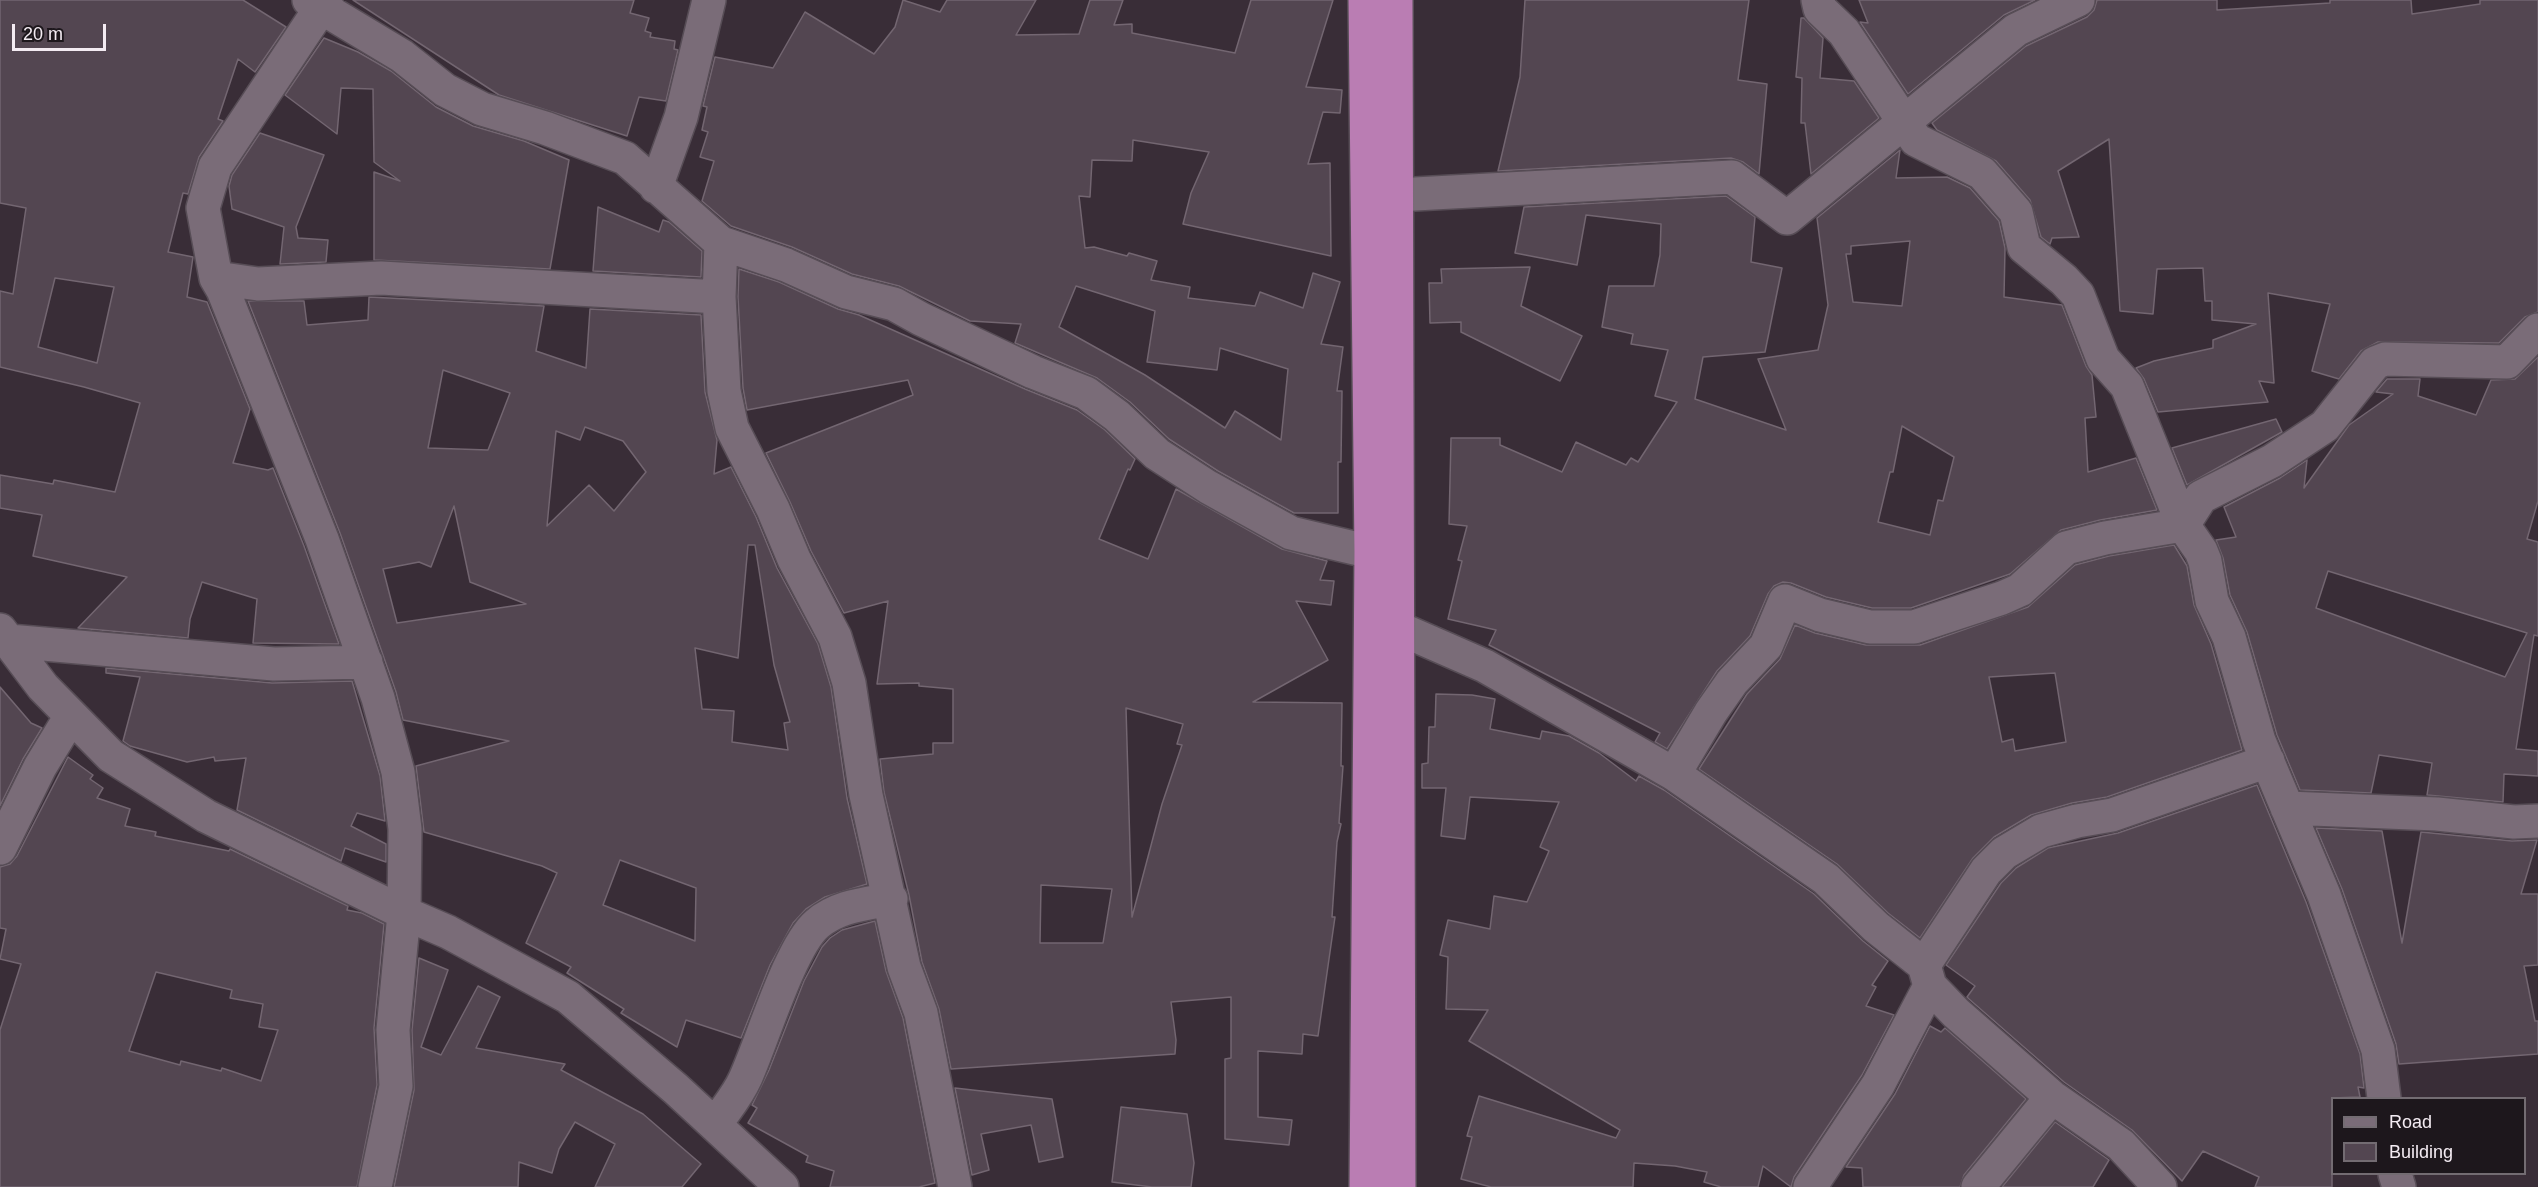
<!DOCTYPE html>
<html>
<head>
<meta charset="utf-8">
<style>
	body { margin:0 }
	#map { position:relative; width:2538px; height:1187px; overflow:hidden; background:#392d37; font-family:Helvetica,sans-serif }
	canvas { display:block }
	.legend { position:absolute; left:2331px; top:1097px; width:195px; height:78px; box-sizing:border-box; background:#1d171c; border:2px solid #736c72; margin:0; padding:8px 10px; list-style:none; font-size:18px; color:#f3ebf2 }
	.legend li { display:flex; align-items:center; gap:12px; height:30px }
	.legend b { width:30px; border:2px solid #736c72 }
	.scale { position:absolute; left:12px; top:24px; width:94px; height:27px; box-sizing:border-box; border:3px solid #f3ebf2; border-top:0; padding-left:8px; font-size:18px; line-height:21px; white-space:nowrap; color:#f3ebf2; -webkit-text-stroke:4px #1d171c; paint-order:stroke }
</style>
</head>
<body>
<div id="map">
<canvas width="2538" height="1187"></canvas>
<ul class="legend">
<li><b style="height:8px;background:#7a6c78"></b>Road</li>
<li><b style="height:16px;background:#534651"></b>Building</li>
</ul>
<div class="scale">20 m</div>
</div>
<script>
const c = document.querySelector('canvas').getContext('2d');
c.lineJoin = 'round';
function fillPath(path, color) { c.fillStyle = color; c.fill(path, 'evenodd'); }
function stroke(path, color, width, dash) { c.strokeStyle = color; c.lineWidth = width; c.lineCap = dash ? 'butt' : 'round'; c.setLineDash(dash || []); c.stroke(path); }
const building = new Path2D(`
	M0,0H243L286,27L255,72L238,59L218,119L223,121L199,157L188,194L183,193L168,252L193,257L187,297L207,302L250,409L233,463L268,470L273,468L304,546L339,644L253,643L257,599L202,582L190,619L188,638L78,628L127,577L33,556L42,515L0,508V475L53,484L54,480L115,492L140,403L84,387L0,367V291L13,294L26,208L0,203ZM55,278L114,287L97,363L38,347Z
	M353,0H634L630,13L649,18L645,31L651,33L650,37L675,41L674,49L678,50L666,101L639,97L627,136L499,95Z
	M903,0L940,12L947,0H1036L1016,35L1079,34L1090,0H1123L1114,25L1132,24V33L1235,53L1251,0H1333L1306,87L1342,90L1340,113L1323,112L1308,164L1330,163L1331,256L1183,224L1191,193L1209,152L1133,140L1132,161L1092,160L1090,197L1079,196L1085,248L1094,247L1127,256L1129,253L1157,261L1151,280L1190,287L1188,298L1255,306L1260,292L1303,308L1313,273L1340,282L1321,344L1343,347L1337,391H1342L1341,462H1338V513H1294L1218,471L1169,439L1130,402L1097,378L1015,343L1021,324L970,321L899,286L852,274L792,247L731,226L702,201L714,161L700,157L708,132L702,130L707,107L703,106L715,57L773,68L805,12L874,54L895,27ZM1076,286L1155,311L1147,362L1217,370L1220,348L1288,369L1281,440L1235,411L1225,428L1145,375L1059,327Z
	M1525,0H1749L1738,80L1767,84L1759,174L1743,162L1731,158L1498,171L1520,77Z
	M1859,0H2035L2004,15L1908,94L1860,22L1868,23Z
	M2097,0H2217V10L2330,3V0H2411L2412,14L2480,4V0H2538V312L2525,317L2499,343L2378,342L2361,351L2339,379L2312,371L2330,304L2268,293L2274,383L2259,381L2268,402L2158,412L2144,379L2136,368L2154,361L2213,348V340L2256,324L2212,320V301H2205L2203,268L2157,269L2153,314L2120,311L2109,139L2058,171L2079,237L2052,238L2050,244L2041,237L2030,200L1996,161L1937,130L1932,123L2026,46L2087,17L2094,10Z
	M1801,18H1804L1823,38L1820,78L1854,81L1879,118L1811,174L1805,123H1801L1802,78L1796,77Z
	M324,38L358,52L391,71L436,107L473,126L524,141L569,160L550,269L374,260V172L400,181L374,162L373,89L341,88L337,134L285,95Z
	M260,133L324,155L296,227L298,238L328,240L326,262L280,264L284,227L232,209L229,186L232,175Z
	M1900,150L1896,178L1947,177L1970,188L1999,221L2005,248L2004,297L2062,305L2086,366L2092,375L2096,417L2085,418L2088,472L2136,458L2157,510L2100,520L2061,530L2010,574L1911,608H1872L1826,597L1791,583L1783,582L1774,586L1768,594L1750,636L1717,671L1667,749L1655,742L1660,733L1489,645L1496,630L1448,619L1462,561L1458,560L1467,526L1449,524L1451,438H1500V445L1562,472L1576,442L1626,465L1631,458L1638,462L1677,402L1655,396L1668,350L1631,344L1633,334L1602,327L1609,286H1654L1660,255L1661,224L1586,215L1577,265L1515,253L1524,207L1726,196L1755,217L1751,262L1782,268L1765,352L1703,357L1695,399L1786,430L1758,359L1818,350L1828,305L1817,218ZM1910,241L1902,306L1853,302L1846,254H1851V246ZM1902,426L1954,457L1943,501L1938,500L1930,535L1878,522L1890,472H1893Z
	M598,207L659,232L663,220L669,222L702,251L701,277L593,271Z
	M1530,267L1521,306L1582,336L1560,381L1461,332V322L1430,323L1429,283H1442L1441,269Z
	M739,269L779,282L838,309L859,315L1025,389L1077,410L1105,430L1135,459L1130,470L1128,469L1099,539L1148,559L1176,489L1282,549L1327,561L1320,580L1334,581L1331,605L1296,601L1328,660L1253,702L1342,703L1341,766H1343L1339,823L1341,824L1337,842L1332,917H1335L1318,1036L1303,1034L1302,1054L1258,1051V1117L1292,1120L1289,1145L1225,1139V1059L1231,1058V997L1171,1002L1176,1040L1175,1054L951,1069L939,1009L922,962L909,895L884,792L880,759L933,754V743H953V689L919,686V683L877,684L888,601L844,613L811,551L790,502L766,453L913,395L908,380L747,410L743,388L738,297ZM1126,708L1183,724L1177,744L1182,745L1162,804L1132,917ZM1041,885L1112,889L1103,943H1040Z
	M369,297L544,306L536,351L586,368L590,309L701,315L705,392L717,440L714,474L731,467L756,517L777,568L818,644L831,687L847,798L867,884L825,897L806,909L793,923L770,965L741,1038L686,1020L677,1047L621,1013L624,1009L567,973L571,967L526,943L557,873L542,866L424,832L416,766L509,741L403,720L396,692L340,533L248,301H304L307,325L368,320ZM443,370L510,393L488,450L428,448ZM585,427L623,441L646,472L614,511L589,485L547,526L556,431L580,440ZM454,506L470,582L526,604L397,623L383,569L419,562L431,567ZM748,545H755L774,665L790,722L784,723L788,750L732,742L734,711L702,709L695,648L738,658ZM620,860L696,888L695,941L603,905Z
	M2538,357V501L2527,539L2538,542V636L2534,635L2516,749L2538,751V776L2504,774L2503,802L2427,795L2432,763L2379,755L2371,793L2300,790L2277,735L2247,632L2230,595L2223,558L2216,540L2236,537L2224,507L2280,478L2307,460L2304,488L2349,425L2393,394L2376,392L2387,379H2420L2418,396L2476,415L2491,380L2515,379ZM2328,571L2527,633L2505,677L2316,608Z
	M2276,419L2282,432L2187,485L2172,448Z
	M2174,545L2187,566L2194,605L2211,644L2242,750L2107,797L2072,803L2031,815L1994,837L1973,858L1920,938L1888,913L1837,864L1699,769L1747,694L1780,659L1795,625L1815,633L1866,645H1920L2028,607L2075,565L2109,556ZM2055,673L2066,742L2015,751L2013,739L2002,742L1989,677Z
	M106,668L272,683L352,681L380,776L385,821L357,813L351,826L386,844V862L345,848L341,861L237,810L246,758L215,761L214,757L187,762L130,746L123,741L140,677L106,673Z
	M0,687L31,723L42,728L23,759L0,806Z
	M1436,694L1472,695L1495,699L1490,729L1540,739L1542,731L1569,736L1599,753L1636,781L1639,776L1664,790L1814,894L1863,941L1888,961L1872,985L1876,987L1866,1006L1894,1015L1862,1075L1794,1177L1791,1187L1763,1166L1758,1187H1721L1704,1182L1707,1172L1675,1166L1634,1163L1633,1187H1491L1461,1179L1472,1137L1467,1136L1479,1096L1616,1138L1620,1130L1469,1041L1488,1010L1446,1009L1448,957L1440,955L1448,920L1490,929L1494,896L1527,902L1549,851L1540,847L1559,802L1470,797L1465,839L1441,836L1446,788H1422V764L1428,763L1429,727H1435Z
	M68,757L93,775L90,779L103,788L97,798L130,809L125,826L156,832L155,836L229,851L230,849L348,906L347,910L362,913L384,924L374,1028L377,1085L357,1187H0V1030L21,964L0,959L6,929L0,928V867L10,864L17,856ZM156,972L232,990L230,998L263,1004L259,1027L278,1030L261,1081L222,1068L221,1071L181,1061L180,1065L129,1051Z
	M2257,785L2306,902L2360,1054L2364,1088L2358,1087L2360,1097L2332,1098V1187H2255L2259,1177L2203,1151L2182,1181L2132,1130L2064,1082L1969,999L1967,997L1975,986L1946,965L2001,883L2016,868L2048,848L2118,833Z
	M2316,828L2382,831L2402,943L2421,832L2512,841L2537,840L2521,894H2538V965L2524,966L2535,1021H2538V1054L2399,1064L2396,1044L2342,889Z
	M875,921L886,971L903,1018L935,1183L919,1187H830L834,1171L806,1162L808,1156L748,1123L757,1108L752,1105L769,1070L804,981L822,947L830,938L842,930Z
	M419,958L448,970L421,1047L441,1055L478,986L500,997L476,1048L565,1064L561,1070L643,1114L701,1164L682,1187H595L615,1144L575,1122L559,1149L552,1173L519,1162L518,1187H394L414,1090L412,1030Z
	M1930,1026L1941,1032L1945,1028L2026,1099L1964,1175L1960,1187H1863L1862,1168L1846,1167L1895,1094Z
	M955,1088L1052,1099L1063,1157L1039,1162L1031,1125L981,1134L989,1170L972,1175Z
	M1121,1107L1187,1114L1194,1163L1191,1187H1152L1112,1182Z
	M2055,1122L2109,1160L2093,1187H2002Z`);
const street = new Path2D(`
	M309,0L402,56L445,90L482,109L545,128L625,158L721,243L786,265L846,292L894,304L921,319L1033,372L1086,393L1117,416L1157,454L1208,487L1291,533L1371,552
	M326,0L215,167L203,208L216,278L223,290L322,539L378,698L398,772L405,829L404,913L393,1030L396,1086L375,1187
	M1818,0L1820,9L1844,32L1916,140L1982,173L2016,212L2024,247L2064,280L2078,295L2103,359L2127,386L2183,525L2201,551L2205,561L2212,601L2229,637L2259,741L2324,895L2378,1050L2384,1098
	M656,187L681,117L709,0
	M1396,195L1732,177L1787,218L2016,30L2078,0
	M721,243L719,297L724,391L732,428L773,509L794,559L835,637L849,683L866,795L904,967L921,1013L955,1187
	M216,278L258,284L381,278L719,297
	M1398,628L1485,666L1674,774L1826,879L1876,927L1924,965L1930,986L1956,1013L2052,1097L2121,1145L2160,1187
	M0,630L43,687L111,756L206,816L404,913L448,932L568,997L676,1089L782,1187
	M9,641L274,664L366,662
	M1674,774L1711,712L1732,682L1766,646L1785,601L1820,615L1870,627H1914L2002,598L2020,590L2066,548L2105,538L2183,525L2201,497L2272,461L2325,426L2375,363L2385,359L2507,362L2538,330
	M2287,808L2437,814L2514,822L2538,821
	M0,848L40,767L71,716
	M1924,965L1986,871L2004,853L2041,831L2077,821L2112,815L2268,761
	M715,1125C725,1110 738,1095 745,1079C762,1042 790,947 817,924C838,906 865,904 891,899
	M2395,1174L2399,1187
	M1810,1187L1878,1085L1930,986
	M1978,1187L2052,1097`);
const highway = new Path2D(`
	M1365,0L1371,552L1366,1187
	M1396,0L1399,1187`);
fillPath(building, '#534651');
stroke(building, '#736671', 1.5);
stroke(street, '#574d56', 36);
stroke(highway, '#574d56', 36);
stroke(street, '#7a6c78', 33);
stroke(highway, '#ba7db3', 33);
</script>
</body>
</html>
